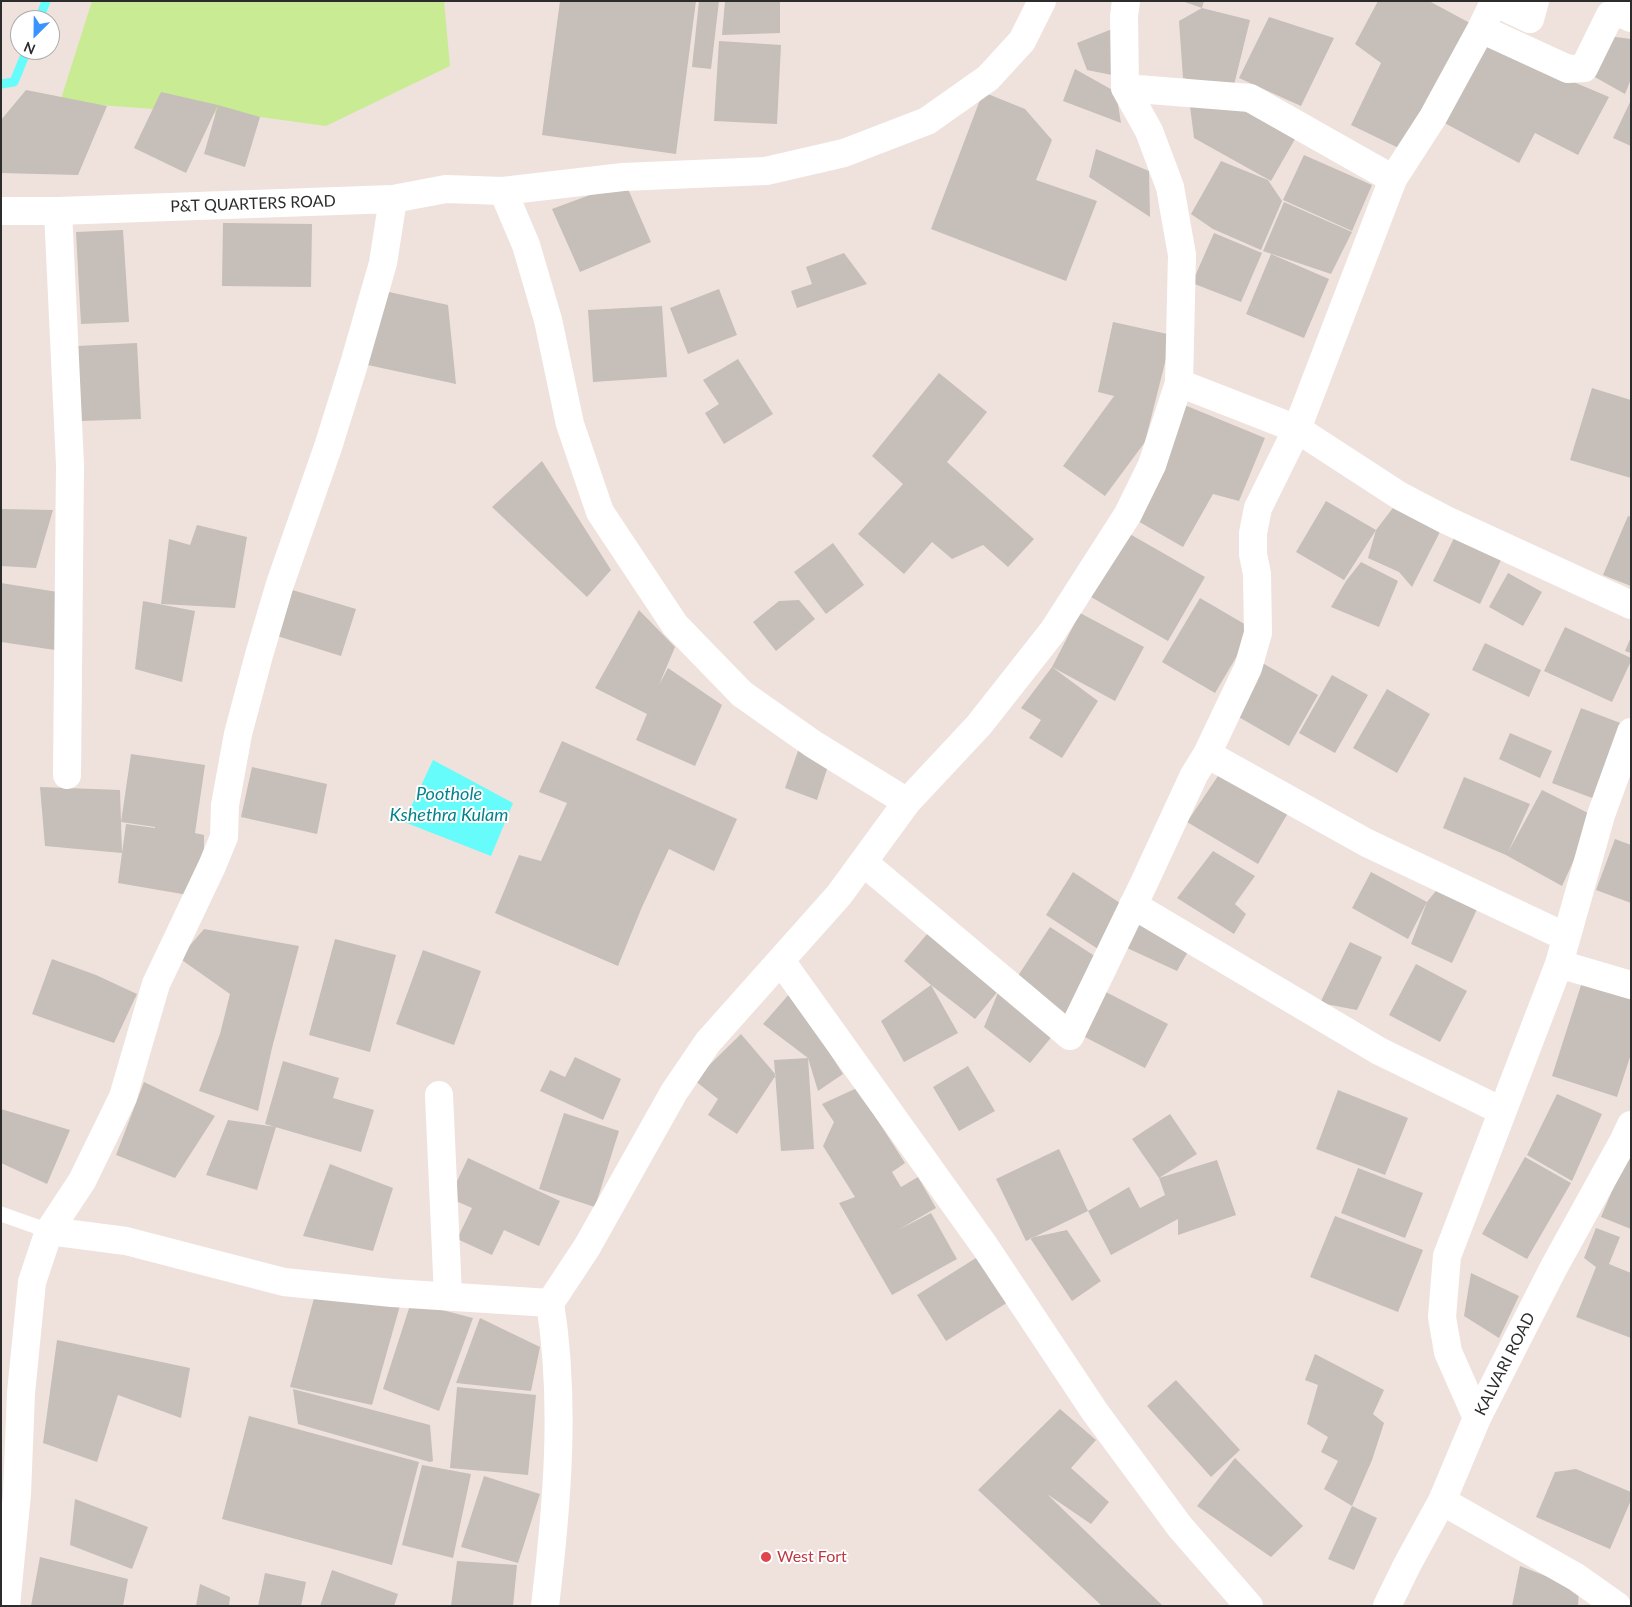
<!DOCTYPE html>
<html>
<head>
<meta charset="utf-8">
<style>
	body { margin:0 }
	#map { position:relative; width:1632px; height:1607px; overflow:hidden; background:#efe2dd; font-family:Lato,sans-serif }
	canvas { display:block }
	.frame { position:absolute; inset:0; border:2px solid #2c2c2c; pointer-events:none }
	.north { position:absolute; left:10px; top:10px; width:50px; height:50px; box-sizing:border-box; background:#fff; border:1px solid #ababab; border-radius:50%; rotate:203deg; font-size:14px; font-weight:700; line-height:20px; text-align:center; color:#2c2c2c }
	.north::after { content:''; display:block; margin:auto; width:18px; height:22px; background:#3994ff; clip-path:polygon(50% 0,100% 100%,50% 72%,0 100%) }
</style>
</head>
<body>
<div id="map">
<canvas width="1632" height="1607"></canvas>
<div class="frame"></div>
<div class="north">N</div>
</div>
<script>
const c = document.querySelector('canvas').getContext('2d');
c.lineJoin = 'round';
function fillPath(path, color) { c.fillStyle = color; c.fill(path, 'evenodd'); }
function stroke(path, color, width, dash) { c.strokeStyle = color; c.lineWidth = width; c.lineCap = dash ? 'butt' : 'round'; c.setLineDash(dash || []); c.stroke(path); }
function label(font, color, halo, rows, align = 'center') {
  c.font = font + ' Lato,sans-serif'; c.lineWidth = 4; c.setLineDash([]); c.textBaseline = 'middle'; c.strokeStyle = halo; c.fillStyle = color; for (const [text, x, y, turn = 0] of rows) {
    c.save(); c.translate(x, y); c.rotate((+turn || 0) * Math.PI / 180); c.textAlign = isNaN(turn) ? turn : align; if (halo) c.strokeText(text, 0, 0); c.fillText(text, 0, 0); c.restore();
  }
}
const green = new Path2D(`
	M92,1H444L450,66L326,126L260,117L60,102Z`);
const water = new Path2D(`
	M433,760L513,803L491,856L404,822Z`);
const stream = new Path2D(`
	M39,20L46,1
	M1,84L14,82L27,50`);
const building = new Path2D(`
	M560,1H696L676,154L542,135Z
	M699,1H719L711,69L692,67Z
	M725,1H780V33L722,35Z
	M1182,1H1204L1202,8Z
	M1378,1H1429L1481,29L1407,152L1351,125L1381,63L1355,44Z
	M1202,8L1250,20L1233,89L1183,78L1179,21Z
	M1269,17L1334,38L1301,106L1239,78Z
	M1112,29L1117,76L1087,70L1077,43Z
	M1483,33L1576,83L1609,97L1578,155L1535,133L1519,163L1439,120Z
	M1608,36L1631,39V79L1625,94L1593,76Z
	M719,41L781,45L777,124L714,121Z
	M1075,69L1116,92L1121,123L1063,101Z
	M26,90L107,106L78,175L1,173V120Z
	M161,92L218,105L186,173L134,148Z
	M983,92L1025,109L1052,140L1036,180L1097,201L1066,281L931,229Z
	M1631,100V146L1613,138Z
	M218,105L260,117L245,167L204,154Z
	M1190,106L1245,111L1295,139L1271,181L1194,138Z
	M1096,149L1149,171L1150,217L1089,177Z
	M1304,155L1372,185L1352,231L1283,200Z
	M1221,161L1268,180L1282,201L1261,250L1213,229L1191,214Z
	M625,182L651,242L580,272L552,209Z
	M1284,202L1352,232L1331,274L1263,251Z
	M223,223L312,224L311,287L222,286Z
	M123,230L129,322L81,324L76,232Z
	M1214,233L1262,253L1241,302L1192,283Z
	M844,253L867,284L797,308L791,291L812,284L806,267Z
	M1271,254L1329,279L1304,338L1246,314Z
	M719,289L737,335L688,354L670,308Z
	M380,290L448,305L456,384L363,364Z
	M662,306L667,377L593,382L588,310Z
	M1113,322L1172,335L1145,442L1105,496L1063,466L1114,396L1098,392Z
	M137,343L141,419L81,421L77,346Z
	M738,359L773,414L724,444L705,413L719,404L703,380Z
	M939,373L987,412L947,462L1034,539L1008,567L983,545L952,559L932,542L904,574L858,534L903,484L872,456Z
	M1592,388L1631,400V478L1570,460Z
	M1182,404L1265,438L1239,501L1213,494L1183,547L1136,520L1166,467L1157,466Z
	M542,461L611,570L587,597L492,507Z
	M1399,500L1444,524L1412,587L1399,572L1368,558L1376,530Z
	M1326,501L1376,530L1344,580L1296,552Z
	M1,509L53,510L36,568L1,566Z
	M1628,516L1631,517V586L1603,575Z
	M197,525L247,537L235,608L161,604L169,539L190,545Z
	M1128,533L1205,577L1168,641L1091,597Z
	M1455,536L1502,558L1480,604L1433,581Z
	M833,543L864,585L826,614L794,572Z
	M1361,562L1398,581L1379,627L1331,607L1346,581Z
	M1508,573L1542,592L1523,626L1489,607Z
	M1,583L64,593L55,650L1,642Z
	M289,589L356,609L341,656L274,635Z
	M1200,598L1253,629L1215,693L1162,662Z
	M799,600L815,619L776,651L753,622L779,601Z
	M143,601L195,611L182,682L135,669Z
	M639,610L675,647L659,685L668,668L722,705L695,766L636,740L647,714L595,688Z
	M1080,613L1144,647L1115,701L1052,667Z
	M1565,627L1631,658V661L1612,702L1544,671Z
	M1631,637V653L1625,651Z
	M1485,643L1541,670L1529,697L1472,670Z
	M1259,661L1318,695L1289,746L1230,712Z
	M1052,667L1098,701L1062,758L1029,738L1041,720L1021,708Z
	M1332,675L1368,695L1335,753L1299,733Z
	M1387,689L1430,714L1397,773L1353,748Z
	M1581,708L1623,724L1595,799L1552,783Z
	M1510,733L1552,751L1540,778L1499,759Z
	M562,741L737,819L714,871L669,849L642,907L618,966L495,913L519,855L541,861L567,803L539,792Z
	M799,748L828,766L817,800L785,788Z
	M131,754L205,765L195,833L204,835V865L188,895L118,883L122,853L45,846L40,787L120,790L121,822ZM121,822L155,827V828L126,824L122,853Z
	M252,767L327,784L317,834L241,817Z
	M1218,776L1288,813L1258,864L1187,822Z
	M1464,777L1530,804L1508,852L1542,790L1594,816L1562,886L1506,855L1443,828Z
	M1615,839L1631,845V903L1596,890Z
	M1213,851L1255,876L1235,904L1246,914L1234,934L1177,898Z
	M1073,872L1126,907L1098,949L1046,915Z
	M1371,872L1427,902L1408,939L1352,908Z
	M1439,887L1479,905L1452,963L1411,944L1427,902Z
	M1145,904L1198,934L1177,971L1114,942Z
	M1050,927L1107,964L1067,1025L1010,988Z
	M204,929L299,946L272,1048L258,1111L199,1091L220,1034L230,994L179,958Z
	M928,933L999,990L975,1019L931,985L958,1033L904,1062L881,1021L931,985L904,961Z
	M335,939L396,955L370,1052L309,1035Z
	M1350,942L1382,957L1357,1010L1320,1003Z
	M423,950L481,971L454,1045L396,1024Z
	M52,959L96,975L137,994L114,1043L32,1014Z
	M1416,964L1467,991L1440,1042L1389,1015Z
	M1583,979L1631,994V1054L1617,1097L1552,1076Z
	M999,990L1054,1034L1030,1063L984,1027Z
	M1102,990L1168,1024L1145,1068L1079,1034Z
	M791,992L843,1074L818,1091L808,1058L814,1149L781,1151L774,1060L808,1058L763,1024Z
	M741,1034L776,1075L737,1134L708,1115L718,1099L694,1080Z
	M575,1057L621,1079L603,1120L540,1091L550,1070L565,1077Z
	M283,1061L339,1078L333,1098L374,1110L361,1152L265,1124Z
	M968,1066L995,1111L959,1131L933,1087Z
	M144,1082L215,1116L175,1178L116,1155Z
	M857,1088L905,1163L892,1172L901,1187L918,1177L936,1208L898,1230L931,1213L957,1259L892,1295L839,1203L855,1197L823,1146L834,1122L822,1104Z
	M1338,1090L1408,1118L1385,1175L1316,1149Z
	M1557,1094L1602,1114L1572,1181L1527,1155Z
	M1,1109L70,1130L47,1184L1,1163Z
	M564,1113L619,1131L595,1207L539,1189Z
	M1170,1114L1197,1154L1159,1178L1132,1139Z
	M228,1120L276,1127L257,1190L206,1175Z
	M1059,1149L1088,1211L1026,1241L996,1179Z
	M1628,1153L1631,1154V1229L1601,1217Z
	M1525,1157L1571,1183L1527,1259L1482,1234Z
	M468,1158L560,1201L539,1246L504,1230L492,1255L457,1239L472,1208L449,1198Z
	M1217,1160L1236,1215L1178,1235V1219L1111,1255L1088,1211L1129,1187L1140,1208L1165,1195L1159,1178Z
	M330,1164L393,1188L373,1251L303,1236Z
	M1358,1168L1423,1193L1405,1238L1341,1213Z
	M1335,1216L1423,1250L1398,1312L1310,1277Z
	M1596,1228L1620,1237L1609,1264L1631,1273V1338L1576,1317L1596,1267L1584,1258Z
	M1067,1230L1101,1281L1072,1301L1030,1238Z
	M984,1253L1013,1299L946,1341L917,1295Z
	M1471,1273L1519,1296L1499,1338L1464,1316Z
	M317,1287L401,1302L372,1405L290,1387Z
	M411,1302L473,1318L439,1411L383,1389Z
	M480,1318L540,1347L531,1391L456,1383Z
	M57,1340L190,1368L181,1418L118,1395L97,1462L43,1443Z
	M1315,1354L1384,1390L1373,1414L1384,1423L1372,1460L1352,1506L1377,1518L1354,1570L1328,1559L1352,1506L1324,1489L1338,1461L1321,1452L1328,1437L1307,1424L1318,1385L1305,1380Z
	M1176,1380L1240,1450L1211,1477L1147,1406Z
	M457,1387L536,1395L528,1475L450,1468Z
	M293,1389L430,1425L433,1461L430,1462L298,1424Z
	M1060,1409L1096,1440L1071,1468L1109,1502L1091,1524L1047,1494L1163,1606H1102L978,1490Z
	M249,1416L419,1462L392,1565L222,1519Z
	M1235,1458L1303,1526L1271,1557L1197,1506Z
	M422,1465L471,1474L453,1558L402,1545Z
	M1576,1469L1631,1492V1500L1610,1549L1536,1517L1555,1472Z
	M484,1476L540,1494L518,1563L461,1547Z
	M75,1499L148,1527L132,1569L70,1545Z
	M40,1557L128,1579L123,1606H31Z
	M457,1561L517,1565L513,1606H451Z
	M1520,1566L1579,1589L1578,1606H1512Z
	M332,1570L398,1594L394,1606H320Z
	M265,1573L306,1582L301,1606H258Z
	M200,1584L230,1597L229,1606H196Z`);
const service = new Path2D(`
	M1,1214L49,1231`);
const minor = new Path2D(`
	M1481,29L1494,2L1530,19L1535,1
	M1125,88L1250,98L1393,179L1297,429L1400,496L1446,520L1631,605
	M1393,179L1433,117L1481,29L1568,69L1584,68L1610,15L1620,13L1631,18
	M503,191L526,245L548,320L570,424L600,512L675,625L742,694L813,744L907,802
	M1,211H58L393,199L446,189L503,191L623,177L766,171L844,153L927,121L988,78L1022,41L1042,1
	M58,211L70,465L67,775
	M1631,732L1601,815L1559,964L1631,985
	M1207,754L1367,843L1566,937
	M863,862L1070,1036L1144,883L1194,775L1207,754L1248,668L1258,633L1257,574L1253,554V533L1258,508L1297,429L1179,383
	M1133,905L1379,1051L1502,1111
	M781,961L984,1245L1095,1412L1180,1527L1249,1606
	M439,1095L448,1296
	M49,1231L126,1241L284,1282L392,1293L550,1303C566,1403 557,1506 545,1606
	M550,1303L587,1247L674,1092L708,1042L839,895L907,802L979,725L1053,631L1128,514L1152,465L1179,383L1182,255L1170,187L1149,131L1125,88L1124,16L1126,1
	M1477,1418L1448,1352L1442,1317L1447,1256L1559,964
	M1442,1501L1576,1577L1617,1606
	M6,1606L17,1494L21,1393L32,1282L49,1231L82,1181L123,1097L156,984L212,866L224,837L225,805L238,734L259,655L280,584L328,447L354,364L383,263L393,199
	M1387,1606L1407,1565L1442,1501L1477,1418L1554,1267L1624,1140L1631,1125`);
const markers = [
	[766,1557,6,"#e0444e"]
];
const streetNames = [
	["P&T QUARTERS ROAD",253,204,-2],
	["KALVARI ROAD",1505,1364,-63]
];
const healthNames = [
	["West Fort",777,1557]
];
const waterNames = [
	["Poothole",449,794],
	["Kshethra Kulam",449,815]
];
fillPath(green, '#c9eb93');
fillPath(water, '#65fcfb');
stroke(stream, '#65fcfb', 9);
fillPath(building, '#c6beb8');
stroke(service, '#fff', 15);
stroke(minor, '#fff', 28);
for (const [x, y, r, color] of markers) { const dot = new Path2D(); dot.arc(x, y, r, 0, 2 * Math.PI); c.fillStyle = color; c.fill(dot); stroke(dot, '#fff', 2); }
label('16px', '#2c2c2c', '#fff', streetNames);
label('16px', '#be3a42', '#fff', healthNames, 'left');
label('italic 18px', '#03838c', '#fff', waterNames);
</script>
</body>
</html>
